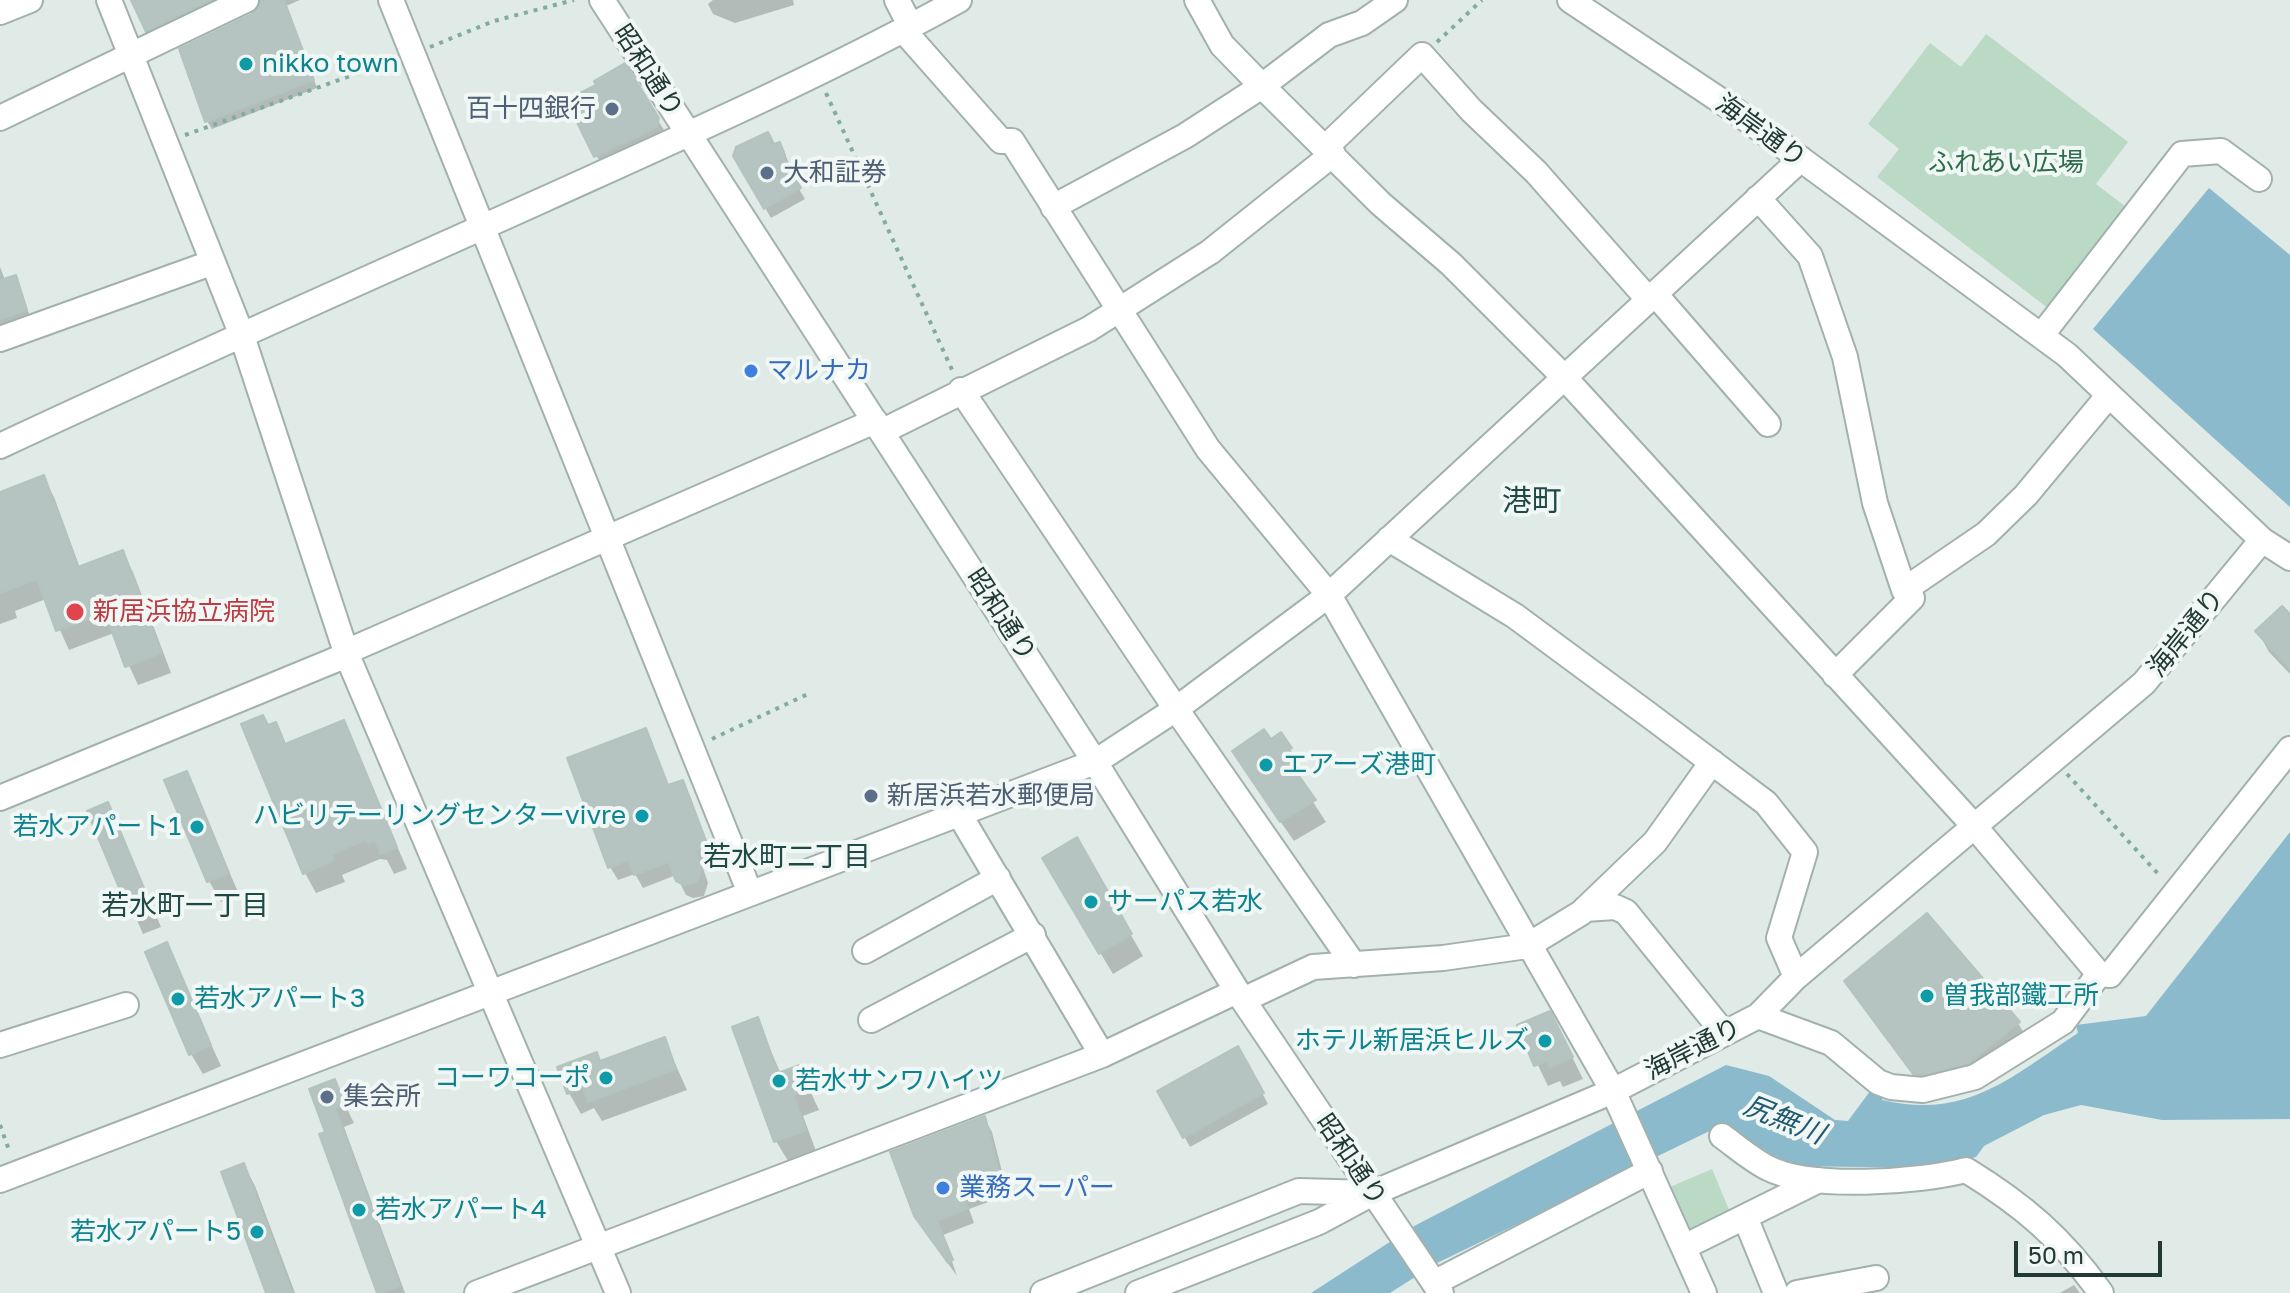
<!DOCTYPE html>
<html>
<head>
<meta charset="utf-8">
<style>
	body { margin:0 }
	#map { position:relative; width:2290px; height:1293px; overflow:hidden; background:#e0eae6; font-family:"Golos Text",sans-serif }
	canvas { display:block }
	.scale { position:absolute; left:2014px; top:1241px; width:148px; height:36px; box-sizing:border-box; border:4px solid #223935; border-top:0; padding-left:10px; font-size:24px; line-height:28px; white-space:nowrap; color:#223935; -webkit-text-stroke:6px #f0f7f4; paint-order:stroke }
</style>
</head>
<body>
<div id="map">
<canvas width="2290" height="1293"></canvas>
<div class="scale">50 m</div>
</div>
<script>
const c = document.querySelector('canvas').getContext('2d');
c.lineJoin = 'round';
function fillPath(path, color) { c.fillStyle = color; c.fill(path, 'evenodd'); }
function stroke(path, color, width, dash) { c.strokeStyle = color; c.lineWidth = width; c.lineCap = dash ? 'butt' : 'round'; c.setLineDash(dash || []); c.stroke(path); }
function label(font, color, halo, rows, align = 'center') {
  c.font = font + ' "Golos Text","Noto Sans JP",sans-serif'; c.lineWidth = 8; c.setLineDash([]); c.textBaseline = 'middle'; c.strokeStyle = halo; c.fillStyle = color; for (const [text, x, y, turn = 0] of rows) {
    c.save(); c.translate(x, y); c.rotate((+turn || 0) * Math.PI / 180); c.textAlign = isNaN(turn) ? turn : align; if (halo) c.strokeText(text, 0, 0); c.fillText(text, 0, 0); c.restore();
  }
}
const green = new Path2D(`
	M1986,34L2128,142L2096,184L2126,207L2049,309L1877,177L1899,149L1868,124L1930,43L1961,67Z
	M1712,1169L1732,1217L1690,1235L1670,1187Z`);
const water = new Path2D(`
	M2209,188L2290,255V507L2093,329Z
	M2290,832V1119L2162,1120L2081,1105L2044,1115L1984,1146L1976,1157L1932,1168L1789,1166L1724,1124L1437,1263L1390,1293H1311L1416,1225L1726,1065L1769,1076L1835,1120L1848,1121L1871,1090L1885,1093L1882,1100C1967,1120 2011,1077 2078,1033L2076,1025L2146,1016Z`);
const shadow = new Path2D(`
	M133,0H233L152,39Z
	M263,0H300L286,6L317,88L212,129L207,121Z
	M713,0H793L794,5L735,23L713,14L708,4Z
	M624,66L664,130L662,137L602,166L569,101L599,86Z
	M774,145L785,154L790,166L787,169L805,199L771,218L735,156Z
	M0,267L5,280L15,277L31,319L0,329Z
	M43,478L54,497L80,568L122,552L133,572L171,673L138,685L114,633L69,650L46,599L15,611L17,618L0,624V494Z
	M2290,617V674L2269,652L2258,632Z
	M343,722L407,869L394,874L387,860L380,859L342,875L345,882L316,893L305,873L268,727L275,725L287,746Z
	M645,730L669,787L682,782L690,796L714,861L702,865L708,883L704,896L693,898L686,895L676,875L643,888L635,874L618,880L610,867Z
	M1270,742L1290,749L1302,769L1295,774L1326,822L1294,841L1246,772Z
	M186,774L239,894L221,902L209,881Z
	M108,805L161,927L143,934L90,812Z
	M1076,840L1143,956L1113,974L1044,859Z
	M166,945L221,1066L203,1074L191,1054Z
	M1853,992L2018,1023L2024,1033L1974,1073L1921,1083Z
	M757,1020L781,1074L799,1067L819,1110L803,1116L816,1151L788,1161L776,1141Z
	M1519,1026L1561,1034L1583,1079L1563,1087L1560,1081L1548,1086Z
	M664,1039L687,1090L602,1121L594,1108L581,1114L569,1093L596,1055L601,1063Z
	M1238,1049L1268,1104L1190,1147L1160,1092Z
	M334,1082L354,1123L344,1127L405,1293H379L328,1133Z
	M984,1118L992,1132L1008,1195L969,1209L974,1223L943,1235L957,1276L924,1230Z
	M244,1165L255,1186L295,1293H268Z
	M2074,1285L2080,1293H2060Z`);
const building = new Path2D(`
	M131,0H211L146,32Z
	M261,0H284L314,80L205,122L179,49L252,14Z
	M625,63L659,118L657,127L594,157L566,100L596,85L594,81Z
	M768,132L774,144L780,142L785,155L783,157L801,188L764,209L733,156L736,147Z
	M16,275L27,310L0,319V280Z
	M44,475L78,567L123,550L161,653L125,667L105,613L56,631L37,579L0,593V492Z
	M2282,606L2290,614V669L2255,631Z
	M263,715L268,725L276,722L285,744L344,720L397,847L381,854L375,840L368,843L367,839L332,854L334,860L303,874L241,724Z
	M646,728L668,785L683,780L708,846L696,851L702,868L697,882L684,885L676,881L668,862L634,875L628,860L608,868L567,758Z
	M1264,729L1271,739L1281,732L1292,748L1283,753L1316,800L1280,822L1232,751Z
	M187,771L229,873L207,882L164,780Z
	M108,802L151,905L130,914L87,811Z
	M1077,837L1132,934L1099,954L1042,858Z
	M1927,913L2020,1022L1968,1063L1922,1075L1913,1074L1844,981Z
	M167,942L211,1045L189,1055L145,952Z
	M1550,1011L1573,1057L1550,1067L1547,1061L1534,1066L1517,1025Z
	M758,1017L778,1073L800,1065L809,1089L793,1095L806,1130L774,1142L732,1027Z
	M665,1037L676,1069L588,1102L583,1088L567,1094L557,1067L597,1052L600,1061Z
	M1238,1046L1264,1093L1183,1138L1157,1091Z
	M335,1079L345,1104L335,1108L400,1286L382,1293H377L319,1134L325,1132L309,1089Z
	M985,1116L1001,1181L963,1195L968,1208L937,1221L953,1260L948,1263L914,1216L890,1152Z
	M244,1163L292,1293H266L221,1172Z`);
const path = new Path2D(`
	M1437,42L1482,0
	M430,47L494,21L574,0
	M826,93L953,372
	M185,135L395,60
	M712,739L808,694
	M2067,774L2161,877
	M0,1125L10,1153`);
const minor = new Path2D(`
	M109,0L241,333L347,655L618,1293
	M391,0L750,893
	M602,0L1095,762L1237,991L1441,1293
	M897,0L911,27
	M1197,0L1222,45L1262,86L1381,204L1451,264L1564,377L1975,827L2099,974L2110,975L2290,749
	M1570,0L1730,107L2067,355L2262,540L2290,558
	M0,12L30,0
	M904,31L1001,141H1012L1208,449L1329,595L1613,1091L1704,1293
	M0,118L246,0
	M1326,147L1422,55L1471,110L1536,172L1648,299
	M1758,198L1810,256L1845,357L1875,503L1904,590L1912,598L1835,675
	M1053,207L1185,136L1262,86L1329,35L1362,23L1395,0
	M1655,294L1768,424
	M2041,336L2182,154L2221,151L2259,179
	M0,339L211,263
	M961,390L1176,709L1354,965
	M883,431L1089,329L1210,252L1333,154
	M0,446C181,361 363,281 545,199C684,136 825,74 959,0
	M1389,539L1515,616L1653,718L1766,803L1805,852L1779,938L1796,977
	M1904,590L1986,534L2026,495L2109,395
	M0,798L347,655L355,648L875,421
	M958,812L1102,1055
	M1585,909L1615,907L1626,912L1724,1033
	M865,951L998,878
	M1243,1000L1313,967L1443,958L1527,946L1581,913L1655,842L1712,762
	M1758,1016L1831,1043L1878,1082L1891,1087L1923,1090L1975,1077L2063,1022L2099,974
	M871,1020L1033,935
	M0,1045L126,1005
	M1722,1136C1737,1147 1752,1160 1768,1168C1811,1190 1920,1182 1966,1170C2023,1205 2062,1238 2101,1293
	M0,1180L1095,762L1176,709L1329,595L1801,159
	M1745,1217L1776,1293
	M1684,1247L1819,1180
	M1434,1283L1650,1171
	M477,1293L1102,1055L1237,991
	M1043,1293L1299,1191L1370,1193
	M1138,1293L1319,1222L1373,1193L1613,1091L1758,1016L1796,977L2144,683L2262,540
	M1797,1293L1876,1278`);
const markers = [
	[246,64,8,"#0f9aa8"],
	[612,109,8,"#5c6f8a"],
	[767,173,8,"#5c6f8a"],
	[751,371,8,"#3f7fe0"],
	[75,612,10,"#e0444e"],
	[1266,765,8,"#0f9aa8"],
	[871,796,8,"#5c6f8a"],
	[642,816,8,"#0f9aa8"],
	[197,827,8,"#0f9aa8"],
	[1091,902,8,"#0f9aa8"],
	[1927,996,8,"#0f9aa8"],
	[178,999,8,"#0f9aa8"],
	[1545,1041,8,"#0f9aa8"],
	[606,1078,8,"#0f9aa8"],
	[779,1081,8,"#0f9aa8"],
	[327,1097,8,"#5c6f8a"],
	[943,1188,8,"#3f7fe0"],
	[359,1210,8,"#0f9aa8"],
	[257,1232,8,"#0f9aa8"]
];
const cultureNames = [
	["nikko town",262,64],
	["エアーズ港町",1282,765],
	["ハビリテーリングセンターvivre",626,816,"right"],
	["若水アパート1",181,827,"right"],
	["サーパス若水",1107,902],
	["曽我部鐵工所",1943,996],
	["若水アパート3",194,999],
	["ホテル新居浜ヒルズ",1529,1041,"right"],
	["コーワコーポ",590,1078,"right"],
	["若水サンワハイツ",795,1081],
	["若水アパート4",375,1210],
	["若水アパート5",241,1232,"right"]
];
const streetNames = [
	["昭和通り",648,71,57],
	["海岸通り",1761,131,36],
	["昭和通り",1001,615,57],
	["海岸通り",2186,633,-51],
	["海岸通り",1693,1049,-27],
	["昭和通り",1351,1160,56]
];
const serviceNames = [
	["百十四銀行",596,109,"right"],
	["大和証券",783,173],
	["新居浜若水郵便局",887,796],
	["集会所",343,1097]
];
const parkNames = [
	["ふれあい広場",2006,163]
];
const shopNames = [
	["マルナカ",767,371],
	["業務スーパー",959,1188]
];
const healthNames = [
	["新居浜協立病院",93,612]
];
const neighbourhoodNames = [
	["若水町二丁目",787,857],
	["若水町一丁目",185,906]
];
const waterNames = [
	["尻無川",1784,1120,22]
];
const quarterNames = [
	["港町",1532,501]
];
fillPath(green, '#badac6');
fillPath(water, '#8bbacc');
fillPath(shadow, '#0003');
fillPath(building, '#b5c4c0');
stroke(building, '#b3c3be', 2);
stroke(minor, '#a3b1ad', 28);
stroke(path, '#82aba3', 4, [4, 6]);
stroke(minor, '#fff', 24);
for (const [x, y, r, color] of markers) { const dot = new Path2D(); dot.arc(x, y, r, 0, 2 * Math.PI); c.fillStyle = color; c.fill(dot); stroke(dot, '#f0f7f4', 3); }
label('26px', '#0d838f', '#f0f7f4', cultureNames, 'left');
label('26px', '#223935', '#f0f7f4', streetNames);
label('26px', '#4e5e75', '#f0f7f4', serviceNames, 'left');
label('26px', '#2f6d4e', '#f0f7f4', parkNames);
label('26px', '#366cbe', '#f0f7f4', shopNames, 'left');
label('26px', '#be3a42', '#f0f7f4', healthNames, 'left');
label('28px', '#1f4944', '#f0f7f4', neighbourhoodNames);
label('italic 28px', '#205a70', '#f0f7f4', waterNames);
label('30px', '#1f4944', '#f0f7f4', quarterNames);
</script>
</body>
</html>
